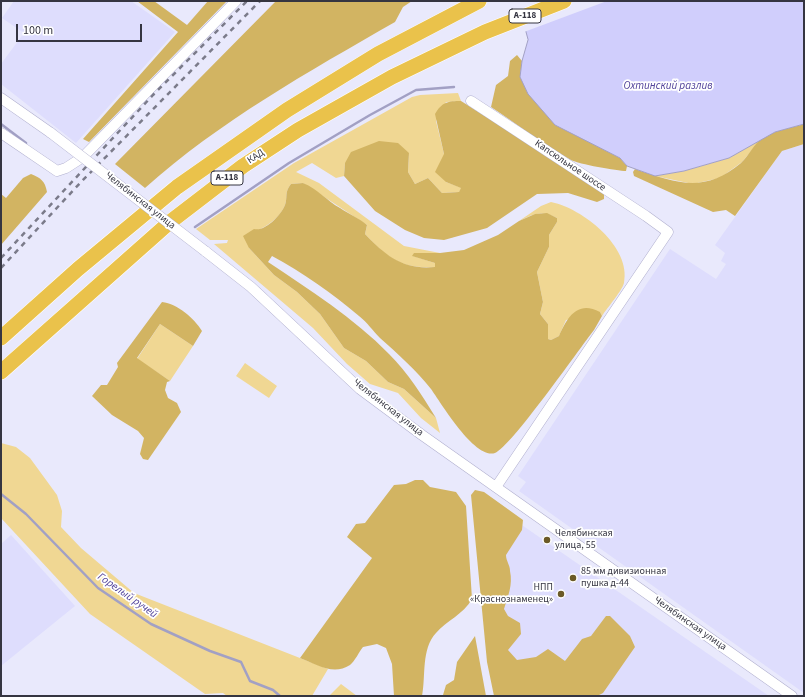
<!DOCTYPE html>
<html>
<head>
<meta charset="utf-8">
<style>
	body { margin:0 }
	#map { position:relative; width:805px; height:697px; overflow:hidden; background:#e9e9fc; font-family:"Source Sans 3",sans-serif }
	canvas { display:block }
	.frame { position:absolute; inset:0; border:2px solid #353541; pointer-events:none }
	.scale { position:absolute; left:16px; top:24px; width:126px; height:18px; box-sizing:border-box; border:2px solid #353541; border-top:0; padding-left:5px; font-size:12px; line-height:14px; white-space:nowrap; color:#353541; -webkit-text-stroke:3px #fff; paint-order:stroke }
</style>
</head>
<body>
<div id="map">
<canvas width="805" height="697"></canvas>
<div class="frame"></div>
<div class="scale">100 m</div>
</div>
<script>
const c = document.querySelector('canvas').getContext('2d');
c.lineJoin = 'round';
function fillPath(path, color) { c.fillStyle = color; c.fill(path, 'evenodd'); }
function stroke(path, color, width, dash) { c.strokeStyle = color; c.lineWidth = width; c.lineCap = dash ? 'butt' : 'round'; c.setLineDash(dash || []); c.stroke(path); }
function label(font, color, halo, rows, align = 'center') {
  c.font = font + ' "Source Sans 3",sans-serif'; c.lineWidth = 3.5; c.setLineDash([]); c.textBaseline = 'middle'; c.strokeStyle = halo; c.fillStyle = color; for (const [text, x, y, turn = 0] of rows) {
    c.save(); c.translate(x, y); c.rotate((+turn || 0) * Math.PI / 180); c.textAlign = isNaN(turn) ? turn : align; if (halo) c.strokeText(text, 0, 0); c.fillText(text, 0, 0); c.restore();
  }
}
const built = new Path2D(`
	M14,1H131L175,32L76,143L1,84V64L24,33L2,18Z
	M804,144V693L519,491L526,482L518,476L670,249L716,279L726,264L721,261L725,253L715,245L782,151Z
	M490,503L769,696H511Z
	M11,535L75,606L1,666V544Z`);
const green = new Path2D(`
	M458,93L461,101L446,102L436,121L444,154L446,182L462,188L459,192L442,193L428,178L415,184L408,172L409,153L345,163L344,176L336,178L312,163L296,172L319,183L404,246L440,253H415L413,256L435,263V267C401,269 387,258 365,234L367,225L364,223L303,183L291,184C284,193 288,196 285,205C281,216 268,226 258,230L249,248L274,275L297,292L320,314L344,348L366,361L388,382L404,389L436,418L440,433L421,418L398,393L370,384L347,364L313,328L214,244L227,243L228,240H210L196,229L294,163L412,97L420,95Z
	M762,138L742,162L720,178L693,184L655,176L684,171L729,158Z
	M551,202C582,208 632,247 624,283C622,291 607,308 602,316L600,312L566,320L559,336L551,340L548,339V324L540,314L543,302L537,272L549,247V235L557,222V218C541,210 534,214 519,221L541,206Z
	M160,324L193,346L170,381L137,359Z
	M245,363L277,386L269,398L236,376Z
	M1,443L16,447L30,458L57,495L62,511L61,527L81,548L134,593L328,669L312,696H227L223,693L205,694L90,614L1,518Z
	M341,684L357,696H329Z`);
const forest = new Path2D(`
	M137,1H154L187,25L208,1H227L89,142L83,139L178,32Z
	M276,1H412L403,7L395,22C308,72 220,121 145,188L115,164Z
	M517,55L522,61L520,77L596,144L620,158L627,166L626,171C618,171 578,164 571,160C543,145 517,124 491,107L496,85L508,76L510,61Z
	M461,101L604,191V199L597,202L568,193L537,194L487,228L444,240L424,238L405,230L375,211L344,176L345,163L351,152L379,141L398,143L409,153L408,172L415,184L428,178L442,193L459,192L461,188L446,182L435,172L444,154L435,114C442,102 448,101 461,101Z
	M804,124V144L782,151L735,216L726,210L713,212L634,176L633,172L635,169C677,183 704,194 741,163C749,156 754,143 763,138C775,130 791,128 804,124Z
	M31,174C41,178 45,181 47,192L1,245V194L6,198L23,178Z
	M303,183C318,189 327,201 340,208C349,214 359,218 367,225L365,234C386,256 403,270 435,267V263L412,256L414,253H440L464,250L498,235L519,221L535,214L547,213L557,218V222L549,235V247L537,272L543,302L540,314L548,324V339L551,340L559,336C567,318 577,300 600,312L602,316L594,330C579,349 511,447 495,453C475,460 441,403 431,389C416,370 398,354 380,338C373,331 367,322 359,316C333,294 302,272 272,256L268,262C310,290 354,318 389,354C408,373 422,395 436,418L404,389L388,382L366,361L344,348L320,314L297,292L274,275L249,248L243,236L254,229C265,232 281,215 285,205C288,196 284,193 291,184Z
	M162,302C178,304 194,318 202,331L193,346L160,324L137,358L170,381L167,382L165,390L168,398L177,403L181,412L148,460L143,459L140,454L144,438L138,431L112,415L92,396L101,385H107L118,367L117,363Z
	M415,480H423L430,487L456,492L466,506L472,599C463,615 447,620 436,633C421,649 426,676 422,696H394L392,664L386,648L377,644L363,647C359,652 355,661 350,665C333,676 316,664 300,658L372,558L347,537L356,524L365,523L394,485L406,484Z
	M475,490L484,492L523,520L522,530L506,555C506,561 510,565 510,571C513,585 508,596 504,609L508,616L520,623L521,634L508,650L517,660L536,657L548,649L565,661L582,639L591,636L606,616H610L630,636L635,647L603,693L597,696H494L487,662L471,495Z
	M475,636L486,696H445L443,695L446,685L454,680L457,662Z`);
const water = new Path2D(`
	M518,1H804V124L775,132L729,158L684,171L655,176L627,166L620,158L555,125L528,94L520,77L522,61L528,40Z`);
const pier = new Path2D(`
	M516,1H607L524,32Z`);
const stream = new Path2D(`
	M1,124L26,143
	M195,227L289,163L370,115L416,90L454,87
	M1,494L26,514L98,588L151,624L210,651L241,662L250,681L273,690L280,696`);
const minor = new Path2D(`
	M1,98L51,133
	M471,101L646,216L668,232L496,487
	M1,133L57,171L66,168L83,157L236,1
	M205,251L251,287L360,389L422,435L792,696`);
const highway = new Path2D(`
	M1,338L78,269L177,187L287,110L378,54L479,1
	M1,372L170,222L243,166L298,130L392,77L485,32L564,1`);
const rail = new Path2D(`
	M1,258L153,95L247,1
	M1,268L81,182L260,1`);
const minorBridge = new Path2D(`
	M51,133L205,251`);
const markers = [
	[547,540,4,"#6b5a27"],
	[573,578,4,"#6b5a27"],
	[561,594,4,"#6b5a27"]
];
const shields = [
	[525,16,32],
	[227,178,32]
];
const shieldNames = [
	["А-118",525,16],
	["А-118",227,178]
];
const streetNames = [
	["КАД",256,157,-33],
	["Капсюльное шоссе",570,166,34],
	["Челябинская улица",140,201,38],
	["Челябинская улица",388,408,38],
	["Челябинская улица",690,624,35]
];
const poiNames = [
	["Челябинская",555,534],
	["улица, 55",555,546],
	["85 мм дивизионная",581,572],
	["пушка д-44",581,584],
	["НПП",553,588,"right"],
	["«Краснознаменец»",553,600,"right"]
];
const waterNames = [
	["Охтинский разлив",668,87],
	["Горелый ручей",127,596,35]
];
fillPath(built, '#deddfd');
fillPath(green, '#f0d793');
fillPath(forest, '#d2b462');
fillPath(water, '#d0cefc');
stroke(water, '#a2a0c4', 1);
fillPath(pier, '#e9e9fc');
stroke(stream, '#a2a0c4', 2.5);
stroke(minor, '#b0afce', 11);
stroke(highway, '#fff', 16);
stroke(minor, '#fff', 10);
stroke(highway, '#eac24b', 15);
stroke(rail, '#7b7b8a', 2.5, [5, 5]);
stroke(minorBridge, '#b0afce', 11, []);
stroke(minorBridge, '#fff', 10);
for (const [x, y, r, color] of markers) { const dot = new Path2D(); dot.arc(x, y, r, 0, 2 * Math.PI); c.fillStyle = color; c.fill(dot); stroke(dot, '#fff', 1.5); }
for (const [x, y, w] of shields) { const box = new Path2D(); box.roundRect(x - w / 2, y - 7, w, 14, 3); c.fillStyle = '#fff'; c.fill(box); stroke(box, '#353541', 1); }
label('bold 9px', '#353541', null, shieldNames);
label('10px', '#353541', '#fff', streetNames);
label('10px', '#353541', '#fff', poiNames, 'left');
label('italic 11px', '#51429a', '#fff', waterNames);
</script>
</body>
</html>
